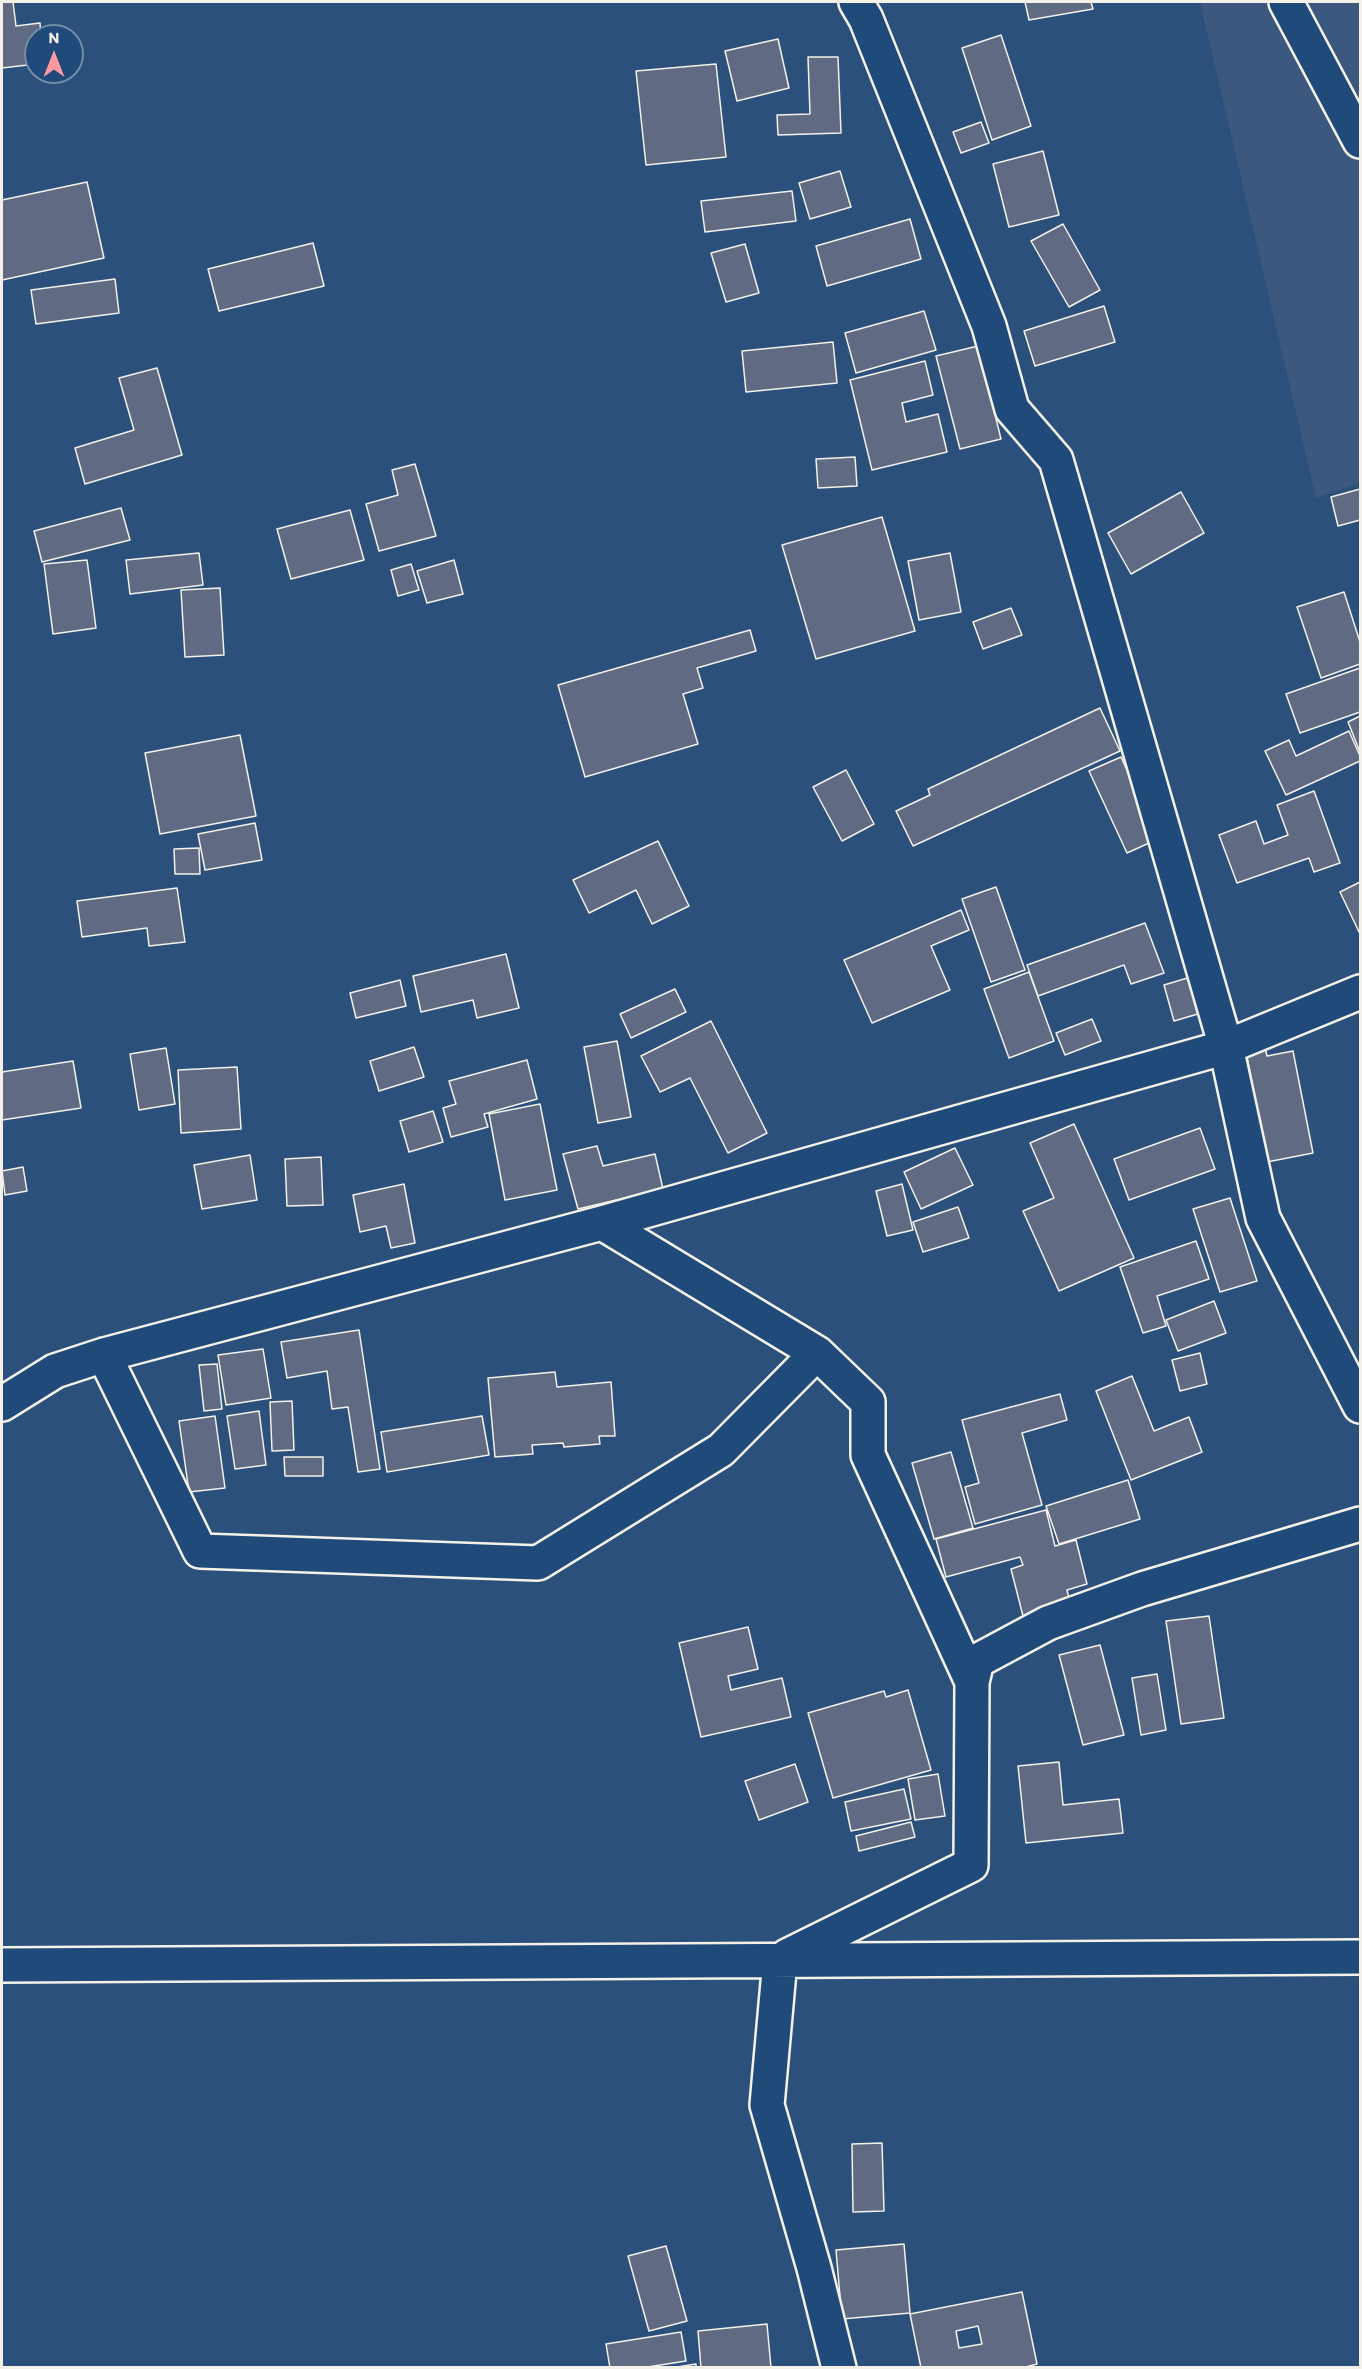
<!DOCTYPE html>
<html>
<head>
<meta charset="utf-8">
<style>
	body { margin:0 }
	#map { position:relative; width:1362px; height:2369px; overflow:hidden; background:#2c507c; font-family:Itim,sans-serif }
	canvas { display:block }
	.frame { position:absolute; inset:0; border:3px solid #f4f1e8; pointer-events:none }
	.north { position:absolute; left:24px; top:24px; width:60px; height:60px; box-sizing:border-box; background:#1f4a7a; border:2px solid #748da6; border-radius:50%; rotate:0deg; font-size:16px; font-weight:700; line-height:24px; text-align:center; color:#f4f1e8 }
	.north::after { content:''; display:block; margin:auto; width:21px; height:27px; background:#ff9aa2; clip-path:polygon(50% 0,100% 100%,50% 72%,0 100%) }
</style>
</head>
<body>
<div id="map">
<canvas width="1362" height="2369"></canvas>
<div class="frame"></div>
<div class="north">N</div>
</div>
<script>
const c = document.querySelector('canvas').getContext('2d');
c.lineJoin = 'round';
function fillPath(path, color) { c.fillStyle = color; c.fill(path, 'evenodd'); }
function stroke(path, color, width, dash) { c.strokeStyle = color; c.lineWidth = width; c.lineCap = dash ? 'butt' : 'round'; c.setLineDash(dash || []); c.stroke(path); }
const built = new Path2D(`
	M1200,2H1360V483L1316,498Z`);
const building = new Path2D(`
	M2,2H13L16,26L40,23L41,36H36V64L2,68Z
	M1025,2H1091L1093,9L1029,20Z
	M1001,35L1031,126L992,140L962,48Z
	M778,39L789,88L737,101L725,51Z
	M808,57H838L841,133L778,135L777,115L810,114Z
	M716,64L726,157L646,165L636,71Z
	M981,122L989,143L961,153L953,132Z
	M1043,151L1059,215L1009,227L993,164Z
	M840,171L851,207L810,219L799,183Z
	M87,182L104,258L2,280V200Z
	M792,191L796,221L705,232L701,201Z
	M910,219L921,259L827,286L816,246Z
	M1063,224L1100,290L1069,307L1031,241Z
	M313,243L324,286L219,311L208,269Z
	M745,244L759,293L726,302L711,253Z
	M115,279L119,313L36,324L31,290Z
	M1104,306L1115,342L1035,366L1024,331Z
	M924,311L936,350L856,373L845,333Z
	M833,342L837,383L746,392L742,351Z
	M978,346L1001,439L960,449L936,356Z
	M925,361L933,395L902,403L906,422L938,414L947,452L872,470L850,380Z
	M157,368L182,455L85,484L75,448L134,430L119,378Z
	M855,457L857,486L818,488L816,459Z
	M415,464L436,536L379,551L366,504L398,495L392,470Z
	M1360,489V520L1338,526L1331,497Z
	M1181,492L1204,533L1131,574L1108,533Z
	M121,508L130,540L42,562L34,531Z
	M350,510L364,560L291,579L277,529Z
	M882,517L915,631L816,659L782,545Z
	M199,553L203,585L130,594L126,560Z
	M950,553L961,612L919,620L908,561Z
	M87,560L96,628L53,634L44,564Z
	M454,560L463,594L427,603L417,571Z
	M411,564L419,590L398,596L391,570Z
	M220,588L224,655L185,657L181,590Z
	M1344,592L1360,642V664L1321,678L1297,607Z
	M1011,608L1022,635L983,649L973,622Z
	M750,630L756,651L697,668L703,688L683,694L698,744L585,777L558,685Z
	M1360,668V712L1300,733L1286,694Z
	M1100,708L1120,751L913,846L896,811L930,795L928,789Z
	M1360,716V752L1348,722Z
	M1349,731L1360,756V761L1286,795L1265,751L1289,740L1296,756Z
	M240,735L256,816L160,834L145,753Z
	M1121,757L1158,839L1127,853L1089,771Z
	M846,770L874,824L842,841L813,787Z
	M1314,791L1340,863L1314,872L1309,858L1237,883L1219,835L1256,821L1264,844L1288,835L1277,805Z
	M255,823L262,860L205,870L198,834Z
	M658,841L689,906L652,924L636,890L589,913L573,880Z
	M199,848L200,874H175L174,849Z
	M1360,882V934L1340,892Z
	M996,887L1025,970L991,982L962,899Z
	M177,888L185,942L149,946L147,928L82,937L77,901Z
	M961,910L969,930L931,946L950,990L872,1023L844,960Z
	M1145,923L1164,973L1131,984L1124,965L1038,996L1027,965Z
	M506,954L519,1008L477,1018L473,1000L421,1012L413,976Z
	M1029,972L1054,1041L1009,1058L984,989Z
	M1204,973L1215,1009L1174,1021L1164,985Z
	M400,980L406,1006L356,1018L350,993Z
	M675,989L686,1012L631,1038L620,1014Z
	M1092,1019L1101,1041L1065,1055L1056,1033Z
	M711,1021L767,1133L728,1153L690,1078L660,1092L641,1056Z
	M1263,1037L1267,1056L1293,1051L1313,1153L1267,1162L1244,1041Z
	M617,1041L631,1117L598,1123L584,1047Z
	M414,1047L424,1077L379,1091L370,1061Z
	M166,1048L175,1104L139,1110L130,1054Z
	M527,1060L537,1099L484,1114L488,1127L451,1137L443,1108L456,1104L449,1081Z
	M73,1061L81,1108L2,1120V1072Z
	M237,1067L241,1129L181,1133L178,1070Z
	M540,1104L557,1190L505,1200L489,1114Z
	M433,1111L443,1142L409,1152L400,1121Z
	M1074,1124L1134,1258L1059,1291L1023,1211L1054,1198L1030,1143Z
	M1200,1128L1215,1169L1129,1200L1114,1159Z
	M597,1146L603,1166L655,1154L663,1189L578,1209L563,1154Z
	M955,1148L973,1185L921,1209L904,1172Z
	M250,1155L257,1200L202,1209L194,1165Z
	M321,1157L323,1205L287,1206L285,1159Z
	M23,1167L27,1191L5,1195L2,1171Z
	M404,1184L415,1243L391,1248L386,1226L360,1232L353,1195Z
	M902,1184L913,1230L887,1236L876,1191Z
	M1230,1198L1257,1281L1220,1292L1193,1209Z
	M958,1207L969,1238L923,1252L913,1222Z
	M1196,1241L1209,1279L1157,1296L1166,1326L1143,1333L1120,1267Z
	M1214,1301L1226,1333L1178,1351L1166,1320Z
	M359,1330L380,1469L358,1472L348,1407L332,1409L327,1371L287,1378L281,1342Z
	M263,1349L271,1398L226,1405L218,1355Z
	M1200,1353L1207,1384L1180,1391L1172,1360Z
	M217,1364L222,1409L204,1411L199,1365Z
	M555,1372L557,1387L611,1382L615,1436H599L600,1444L564,1447L563,1443L532,1445L533,1454L495,1457L488,1378Z
	M1132,1376L1154,1431L1189,1417L1202,1452L1131,1480L1096,1391Z
	M1060,1394L1067,1420L1022,1433L1042,1505L975,1524L965,1487L979,1483L962,1420Z
	M292,1401L294,1450L272,1451L270,1402Z
	M259,1411L266,1465L235,1469L227,1416Z
	M215,1416L225,1488L189,1492L179,1421Z
	M482,1416L489,1455L387,1472L381,1432Z
	M951,1452L973,1528L934,1539L912,1463Z
	M284,1457H323V1476H285Z
	M1128,1480L1140,1519L1059,1544L1046,1506Z
	M1046,1510L1055,1546L1076,1540L1087,1584L1067,1590L1071,1607L1024,1620L1011,1569L1023,1565L1020,1557L946,1577L936,1539Z
	M1209,1616L1224,1718L1181,1724L1166,1621Z
	M748,1627L758,1669L728,1676L731,1690L782,1678L791,1717L701,1737L679,1643Z
	M1100,1645L1124,1735L1083,1745L1059,1655Z
	M1157,1674L1166,1730L1141,1735L1132,1678Z
	M908,1690L931,1770L833,1798L808,1713L884,1691L886,1697Z
	M1059,1762L1063,1805L1119,1799L1123,1833L1026,1843L1018,1766Z
	M795,1764L808,1802L759,1820L745,1781Z
	M938,1774L945,1816L915,1820L908,1779Z
	M904,1789L911,1819L851,1831L845,1802Z
	M911,1822L915,1837L859,1851L856,1836Z
	M882,2143L884,2211L853,2212L852,2144Z
	M904,2244L910,2313L842,2319L836,2250Z
	M666,2246L687,2321L649,2331L628,2256Z
	M1022,2292L1037,2364L1022,2368H921L910,2314ZM978,2326L982,2344L959,2348L956,2331Z
	M767,2324L771,2368H701L698,2331Z
	M681,2332L686,2361L641,2368H610L606,2344Z
	M696,2364V2368H671Z`);
const minor = new Path2D(`
	M856,2L866,19L989,326L1012,409L1056,460L1226,1047L1263,1218L1360,1406
	M1286,2L1360,141
	M817,1353L868,1402V1455L972,1682
	M104,1355L200,1551L538,1563L721,1450L817,1353L602,1223
	M2,1404L55,1371L104,1355L602,1223L1226,1047L1360,992
	M787,1956L971,1865L972,1682L977,1661L1048,1623L1142,1589L1360,1524
	M780,1960L767,2105L814,2268L839,2368
	M2,1965L1360,1957`);
fillPath(built, '#3c587e');
fillPath(building, '#606a82');
stroke(building, '#f4f1e8', 1.5);
stroke(minor, '#f4f1e8', 38);
stroke(minor, '#1f4a7a', 33);
</script>
</body>
</html>
